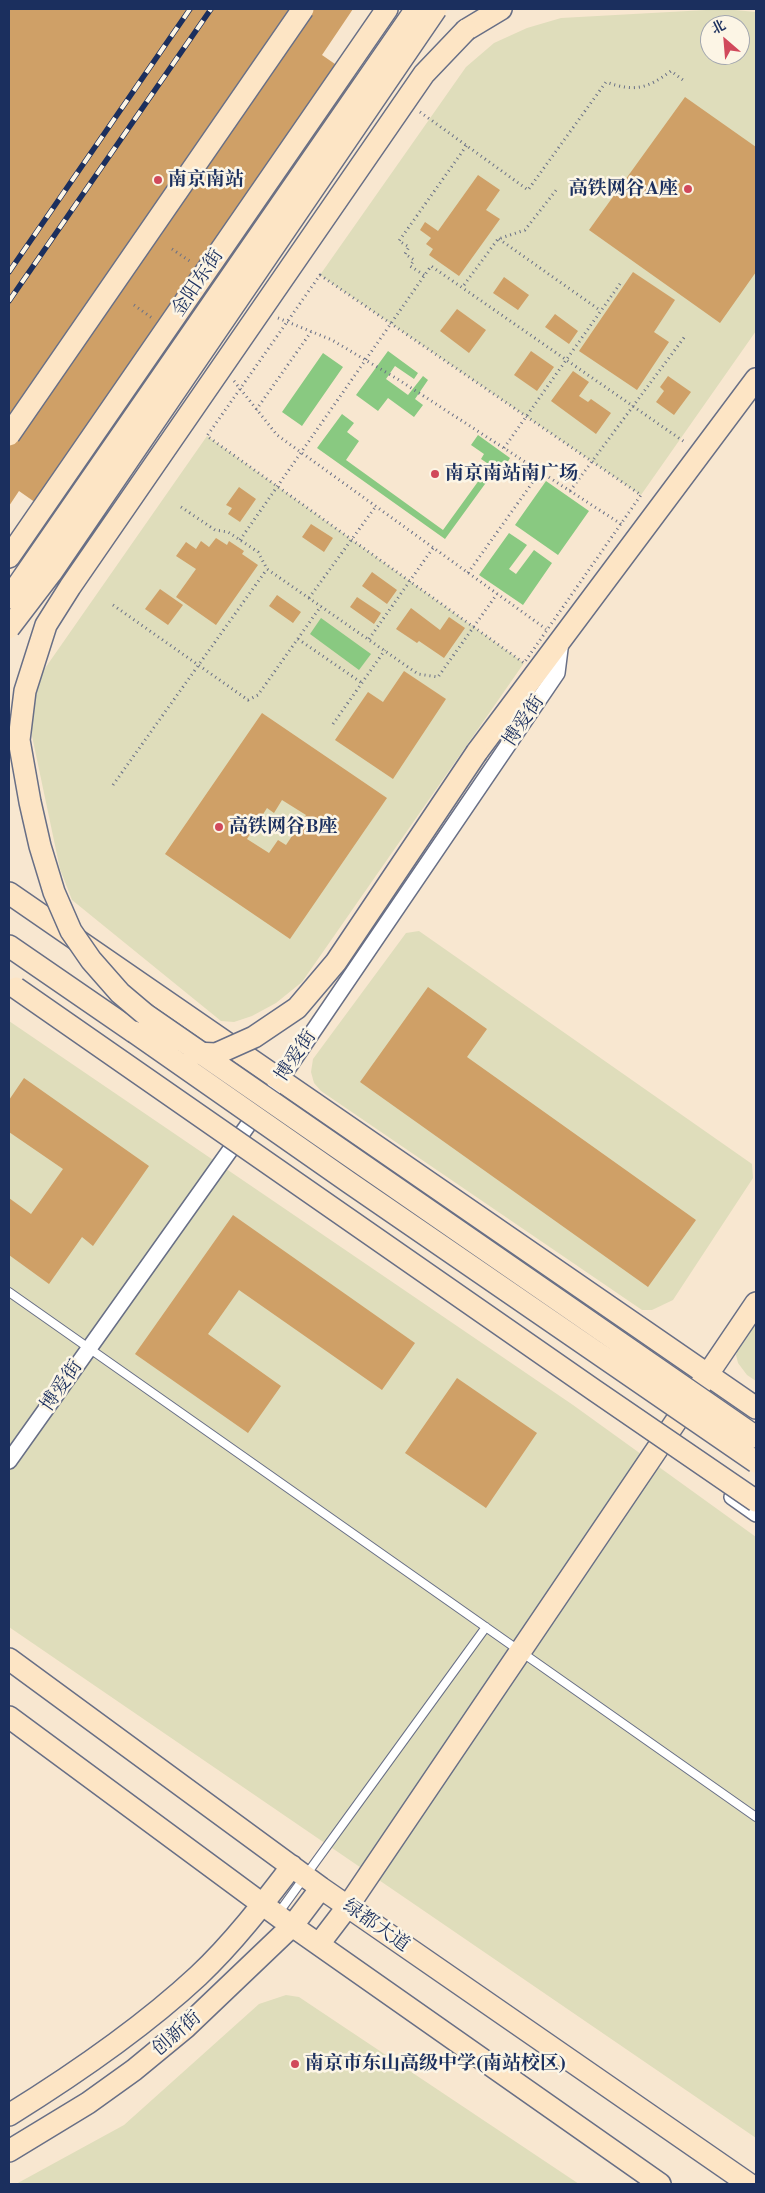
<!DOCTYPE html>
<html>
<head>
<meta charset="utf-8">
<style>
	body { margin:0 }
	#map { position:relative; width:765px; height:2193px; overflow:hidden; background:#f8e7d0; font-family:"Old Standard TT","Noto Serif SC",serif }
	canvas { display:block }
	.frame { position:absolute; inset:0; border:10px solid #1b2f5e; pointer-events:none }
	.north { position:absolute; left:700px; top:15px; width:50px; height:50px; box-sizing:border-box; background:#fcf5e5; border:1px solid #a2a6af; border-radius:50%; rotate:333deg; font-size:14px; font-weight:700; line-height:20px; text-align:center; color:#1b2f5e }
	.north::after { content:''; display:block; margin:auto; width:18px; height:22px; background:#d1495b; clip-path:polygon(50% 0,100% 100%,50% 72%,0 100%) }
</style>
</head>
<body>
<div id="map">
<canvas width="765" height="2193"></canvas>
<div class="frame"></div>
<div class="north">北</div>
</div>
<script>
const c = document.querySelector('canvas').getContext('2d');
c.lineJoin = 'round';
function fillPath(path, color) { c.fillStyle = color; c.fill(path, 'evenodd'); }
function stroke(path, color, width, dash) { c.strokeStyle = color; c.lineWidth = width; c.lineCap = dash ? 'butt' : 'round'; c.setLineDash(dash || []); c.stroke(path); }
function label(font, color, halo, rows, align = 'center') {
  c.font = font + ' "Old Standard TT","Noto Serif SC",serif'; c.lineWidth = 5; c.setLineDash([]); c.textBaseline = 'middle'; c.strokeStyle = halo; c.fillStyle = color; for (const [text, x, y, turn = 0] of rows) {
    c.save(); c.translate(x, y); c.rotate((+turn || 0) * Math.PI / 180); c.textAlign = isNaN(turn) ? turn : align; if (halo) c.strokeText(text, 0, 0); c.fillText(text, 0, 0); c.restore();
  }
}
const built = new Path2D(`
	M724,9L756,12V331L641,495L320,275L466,67L494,43L527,28L561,18ZM710,25H740V55H710Z
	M207,436L524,663L302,982L276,1003L252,1016L234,1022L221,1021L72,900L60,869L32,736V698L41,674Z
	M419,931L752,1164L753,1178L673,1300L652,1310H642L321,1091L314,1083L311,1072L313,1059L406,933Z
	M9,1021L573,1405L756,1537V2138L9,1627Z
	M756,1322V1381L747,1375L738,1363L736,1355L739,1345Z
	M286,1995L299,1997L579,2184H16L124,2125L259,2004Z`);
const green = new Path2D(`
	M388,351L418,373L414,379L395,366L386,379L408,395L423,376L428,380L415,399L423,405L414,417L388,398L378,411L356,395Z
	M323,353L343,367L302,426L282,412Z
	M342,414L354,423L347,432L359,441L346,460L443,530L490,465L481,459L484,454L471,445L478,435L510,458L506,465L501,462L445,539L317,448Z
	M546,481L589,511L558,555L515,525Z
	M509,533L527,545L509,569L516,574L534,550L552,563L523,605L479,575Z
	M321,618L371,654L359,670L310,634Z`);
const building = new Path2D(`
	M9,9H353L322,55L371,89L69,526L19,491L9,506Z
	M685,97L756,147V272L720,323L589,230Z
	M478,175L500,190L486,210L500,219L459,276L429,255L433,249L426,244L431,238L420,230L425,222L438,231Z
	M633,272L675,300L654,332L669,342L637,390L579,351Z
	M504,277L529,295L518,310L493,293Z
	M457,309L486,330L469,353L440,331Z
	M555,314L578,331L569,344L545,327Z
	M531,351L554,367L537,391L514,375Z
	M573,371L589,382L579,396L588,402L591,399L611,413L596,434L551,401Z
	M668,376L691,392L674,415L656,402L664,391L660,387Z
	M239,487L256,499L240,522L228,514L232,508L226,505Z
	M311,524L333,538L324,552L302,537Z
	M216,538L227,545L229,541L244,551L242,554L258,565L216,625L176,597L196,569L176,556L186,542L196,549L201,541L209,547Z
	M372,572L397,590L387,604L362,586Z
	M160,589L183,605L168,625L145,609Z
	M277,595L301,612L293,623L269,606Z
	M357,597L381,613L374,624L350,607Z
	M411,608L440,630L449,617L465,628L444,658L419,641L417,643L396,629Z
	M404,671L446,699L393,779L335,740L368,692L383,702Z
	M262,713L387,798L290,939L165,854ZM282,800L306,815L286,845L278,840L269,853L247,839L267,808L274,813Z
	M428,987L487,1029L467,1057L696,1220L648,1287L360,1082Z
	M24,1078L149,1166L93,1246L82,1237L49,1284L9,1255V1198L31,1214L63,1169L9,1132V1100Z
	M233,1215L415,1343L382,1390L239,1290L208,1334L281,1386L248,1433L135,1354Z
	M457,1378L537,1433L486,1508L405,1453Z`);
const path = new Path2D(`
	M420,112L528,190L606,82C634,92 647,89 671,71L683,80
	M499,239L601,311
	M172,249L191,262
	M320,275L641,495L524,663L207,436Z
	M424,275L410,266L414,260L405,254L409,247L399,241L467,145
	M464,285L498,239L525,230L557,189
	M134,305L152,318
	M278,318L332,340L399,380L621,524
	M234,381L277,435L546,629
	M256,410L311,332
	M504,448L622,281
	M570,491L686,335
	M181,507L215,530L228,532L258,552L267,569L418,674L438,677L497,594
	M240,540L431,266L686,443
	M468,573L540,472
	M309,598L376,506
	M113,605L248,700L258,695L321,606
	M298,639L362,683
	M369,639L433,548
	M333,724L385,650
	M113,785L267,569`);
const lane = new Path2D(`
	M9,1292L756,1817
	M277,1915L486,1627`);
const street = new Path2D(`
	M9,1461L280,1080L557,673L561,641
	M732,1497L756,1514`);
const secondary = new Path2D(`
	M466,30L501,9
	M9,557L387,9
	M477,752L756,379
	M9,893L756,1408
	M9,946L134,1032
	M9,1659L321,1888L749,2184
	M9,1717L281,1918L660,2184
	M319,1944L348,1906L756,1303
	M9,2115C75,2074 141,2029 198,1976C233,1943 263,1904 292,1866
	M9,2151L88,2103L134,2070L185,2028L293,1925L321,1888`);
const rail = new Path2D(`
	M9,272L190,9
	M9,301L211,9`);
const secondaryBridge = new Path2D(`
	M466,30L424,74L70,587L46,625L25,691L19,740L30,802L40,846L54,892L71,931L91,960L120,993L146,1015L756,1437
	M9,435L303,9
	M9,598L416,9
	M9,628L51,573L436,9
	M16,988L594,1390L756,1501
	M134,1032L350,1183L756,1462
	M194,1053L216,1054L254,1037L297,1008L336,962L477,752`);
const markers = [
	[158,180,5,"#d1495b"],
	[688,189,5,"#d1495b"],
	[435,474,5,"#d1495b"],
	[219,827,5,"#d1495b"],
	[295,2064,5,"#d1495b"]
];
const poiNames = [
	["南京南站",168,180],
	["高铁网谷A座",678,189,"right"],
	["南京南站南广场",445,474],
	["高铁网谷B座",229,827],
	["南京市东山高级中学(南站校区)",305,2064]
];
const streetNames = [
	["金阳东街",198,283,-56],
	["博爱街",524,721,-56],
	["博爱街",296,1056,-56],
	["博爱街",62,1386,-55],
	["绿都大道",376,1926,35],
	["创新街",177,2034,-41]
];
fillPath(built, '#dfddbb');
fillPath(green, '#89c981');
fillPath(building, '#cfa067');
stroke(lane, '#686f86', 10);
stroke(street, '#686f86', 18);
stroke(secondary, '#686f86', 24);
stroke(path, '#686f86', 3, [1, 4]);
stroke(lane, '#fff', 8);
stroke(street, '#fff', 15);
stroke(secondary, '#fde5c5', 21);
stroke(rail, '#1b2f5e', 5.5);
stroke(rail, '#fcf5e5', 4, [11]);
stroke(secondaryBridge, '#686f86', 24, []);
stroke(secondaryBridge, '#fde5c5', 21);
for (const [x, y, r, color] of markers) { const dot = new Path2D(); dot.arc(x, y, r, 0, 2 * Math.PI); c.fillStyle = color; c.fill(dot); stroke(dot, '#fcf5e5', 2); }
label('bold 19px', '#1b2f5e', '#fcf5e5', poiNames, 'left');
label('19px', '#1b2f5e', '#fcf5e5', streetNames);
</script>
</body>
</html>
